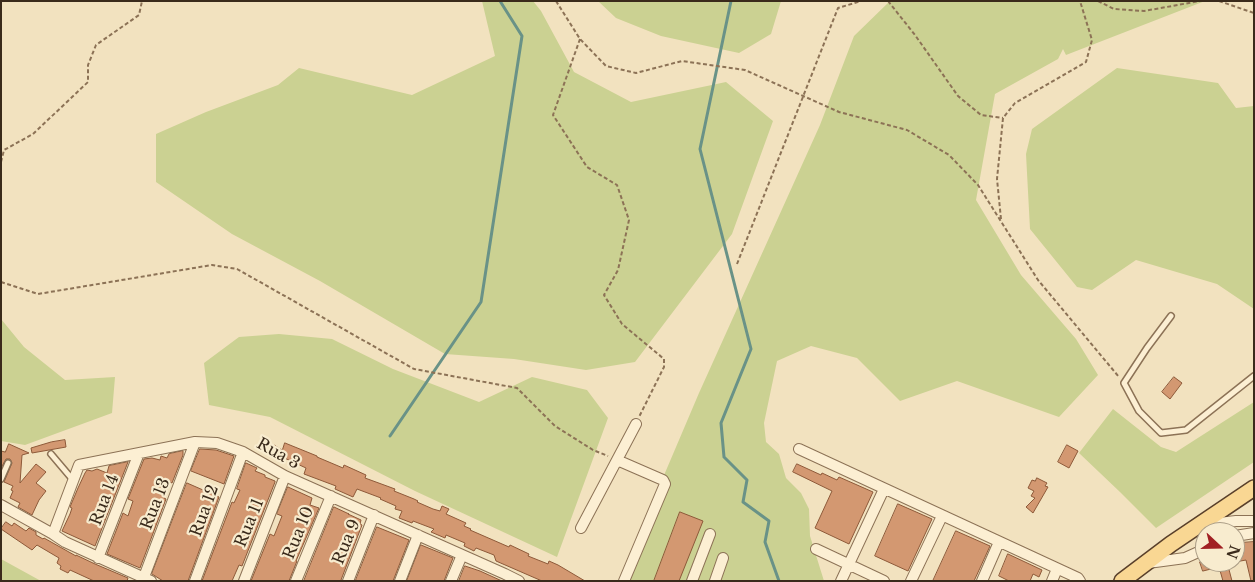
<!DOCTYPE html>
<html>
<head>
<meta charset="utf-8">
<style>
	body { margin:0 }
	#map { position:relative; width:1255px; height:582px; overflow:hidden; background:#f2e2bf; font-family:"Libre Baskerville",serif }
	canvas { display:block }
	.frame { position:absolute; inset:0; border:2px solid #3a2a1b; pointer-events:none }
	.north { position:absolute; left:1195px; top:522px; width:50px; height:50px; box-sizing:border-box; background:#f8eccf; border:1px solid #ac9e87; border-radius:50%; rotate:111deg; font-size:14px; font-weight:700; line-height:20px; text-align:center; color:#3a2a1b }
	.north::after { content:''; display:block; margin:auto; width:18px; height:22px; background:#a12023; clip-path:polygon(50% 0,100% 100%,50% 72%,0 100%) }
</style>
</head>
<body>
<div id="map">
<canvas width="1255" height="582"></canvas>
<div class="frame"></div>
<div class="north">N</div>
</div>
<script>
const c = document.querySelector('canvas').getContext('2d');
c.lineJoin = 'round';
function fillPath(path, color) { c.fillStyle = color; c.fill(path, 'evenodd'); }
function stroke(path, color, width, dash) { c.strokeStyle = color; c.lineWidth = width; c.lineCap = dash ? 'butt' : 'round'; c.setLineDash(dash || []); c.stroke(path); }
function label(font, color, halo, rows, align = 'center') {
  c.font = font + ' "Libre Baskerville",serif'; c.lineWidth = 4.5; c.setLineDash([]); c.textBaseline = 'middle'; c.strokeStyle = halo; c.fillStyle = color; for (const [text, x, y, turn = 0] of rows) {
    c.save(); c.translate(x, y); c.rotate((+turn || 0) * Math.PI / 180); c.textAlign = isNaN(turn) ? turn : align; if (halo) c.strokeText(text, 0, 0); c.fillText(text, 0, 0); c.restore();
  }
}
const green = new Path2D(`
	M482,1H533L541,11L574,72L631,102L726,82L773,121L732,234L635,362L586,370L514,359L445,354L320,281L232,234L156,182V134L206,112L278,85L299,68L412,95L495,56Z
	M598,1H781L771,34L739,53L661,36L616,18Z
	M890,1H1205L1066,55L1063,49L1058,59L995,94L976,200L1021,275L1076,339L1098,375L1059,417L957,381L900,401L857,358L811,346L777,361L764,423L766,442L779,454L786,478L801,493L809,509L810,536L824,581H619L699,393L820,125L854,36Z
	M1117,68L1218,83L1236,108L1254,106V309L1217,284L1136,260L1092,290L1077,287L1030,229L1026,154L1032,129Z
	M1,319L24,347L65,380L115,377L112,413L25,445L1,441Z
	M279,334L332,339L393,369L479,402L532,377L587,390L608,418L557,557L415,491L270,417L209,405L204,363L239,337Z
	M1254,402V462L1156,528L1120,492L1079,453L1113,409L1161,447L1176,452Z
	M1,559L41,581H1Z`);
const stream = new Path2D(`
	M731,1L700,149L751,349L721,423L724,457L747,480L743,502L769,521L765,542L779,581
	M390,436L481,302L522,36L500,1`);
const building = new Path2D(`
	M1174,377L1182,383L1170,399L1162,392Z
	M65,440L66,447L32,453L31,448L51,442Z
	M285,443L317,456V457L343,468L344,465L366,475L365,478L395,489L394,491L414,499L418,501L417,502L433,509L440,511L442,506L449,509L446,514L466,523L464,526L471,529L470,530L509,547L510,545L529,554L528,556L548,564L549,561L558,565L585,581H542L496,561L494,555L476,548L474,551L464,546L465,543L446,535L445,538L431,532L434,529L413,521L412,523L399,518L402,511L395,509L396,506L380,499L381,498L357,489L353,497L335,489L336,486L304,474L306,468L278,455L276,458L269,453L274,445L282,450Z
	M9,444L29,453L22,455L20,483L36,464L46,472L36,483L46,491L39,500L32,515L18,507L20,503L10,498L13,491L11,490L13,486L4,482L12,463L10,459H6L1,468V451L5,452Z
	M1067,445L1078,451L1069,468L1058,462Z
	M200,449L216,450L234,456L224,484L191,471Z
	M183,451V455L172,483L170,482L164,498L166,499L140,568L107,554L123,513L128,516L133,501L128,499L144,459L152,458L160,460L161,456L167,458L169,454Z
	M128,462L95,546L62,531L70,514L72,508L70,507L78,488L85,473L87,470L92,471L97,469L107,473L109,466Z
	M246,463L257,468L255,471L265,475V477L275,481V482L242,566L239,565L232,581H202L232,502L234,503L240,490L237,489Z
	M797,464L821,475L822,473L837,480L839,477L873,492L849,544L815,528L832,491L793,472Z
	M1037,478L1047,483L1045,486L1048,487L1033,513L1026,507L1035,498L1031,496L1034,491L1028,488L1032,480L1035,481Z
	M187,483L219,497L188,581H163L152,574Z
	M288,487L312,498L310,505L319,508L296,561H297L289,581H251L270,534L274,536L282,516L277,514Z
	M898,504L932,519L908,571L875,556Z
	M334,507L349,514H348L361,520L360,524L362,525L341,580V581H304Z
	M680,512L703,521L679,581H654Z
	M6,522L12,526L14,523L26,531L29,528L36,532V535L43,539L44,538L76,556V555L95,564L128,578L127,581H94L70,570L68,573L60,569L61,566L57,563L59,558L37,545L32,550L1,529Z
	M377,527L409,540L393,581H358L356,580Z
	M956,531L990,546L980,568L974,581H933Z
	M1254,542V580L1251,581L1246,560L1235,562V548L1241,546L1240,543Z
	M421,545L453,558L444,581H407Z
	M1008,554L1042,570L1039,577L1033,574L1030,581H1009L999,576Z
	M1200,562H1227L1232,581H1223L1219,567L1203,571Z
	M465,566L480,571L502,581H459Z`);
const path = new Path2D(`
	M556,1L580,39L606,66L636,73L682,61L745,70L839,112L907,130L949,155L978,185L1038,280L1119,377
	M888,1L915,35L958,96L981,115L1003,118
	M1098,1L1114,9L1144,11L1200,1
	M1219,1L1254,13
	M580,39L553,115L587,167L617,185L629,220L618,270L604,295L622,324L664,359V367L639,417
	M1,162L4,150L33,134L88,82V65L96,45L139,15L142,1
	M1001,219L997,179L1003,118L1015,103L1086,62L1092,40L1080,1
	M737,264L838,8L861,1
	M1,282L38,294L212,265L237,269L414,369L517,388L555,426L593,450L608,456`);
const lane = new Path2D(`
	M1171,316L1147,348L1124,383L1139,411L1161,433L1186,430L1254,376
	M51,454L73,480
	M1,479L8,463`);
const street = new Path2D(`
	M799,449L1078,578L1080,581
	M617,460L663,480L665,484L624,581
	M1,505L53,534L65,542L151,581
	M1202,525L1236,521H1254
	M581,528L636,424
	M53,534L79,465L195,442L217,443L243,452L285,476L505,574L519,581
	M1235,536L1254,533
	M816,549L884,581
	M98,558L139,453
	M1148,563L1185,558L1205,549
	M144,577L195,442
	M195,581L243,452
	M244,581L285,476
	M296,581L331,496
	M348,581L374,515
	M400,581L418,535
	M451,581L462,555
	M692,581L710,534
	M715,581L723,558
	M841,581L884,489
	M911,581L942,516
	M982,581L999,542
	M1052,581L1057,569`);
const primary = new Path2D(`
	M1122,581L1171,544L1254,488`);
const streetNames = [
	["Rua 3",278,454,29],
	["Rua 14",105,500,-69],
	["Rua 13",156,504,-69],
	["Rua 12",205,511,-70],
	["Rua 11",250,523,-68],
	["Rua 10",299,533,-68],
	["Rua 9",347,542,-68]
];
fillPath(green, '#cbd192');
stroke(stream, '#699287', 3);
fillPath(building, '#d39871');
stroke(building, '#8d5939', 1);
stroke(lane, '#8c7256', 8);
stroke(street, '#8c7256', 12);
stroke(primary, '#593f2a', 18);
stroke(path, '#8c7256', 2, [4, 2.5]);
stroke(lane, '#fcefd3', 5);
stroke(street, '#fcefd3', 10);
stroke(primary, '#f9d793', 15);
label('16px', '#3a2a1b', '#f8eccf', streetNames);
</script>
</body>
</html>
